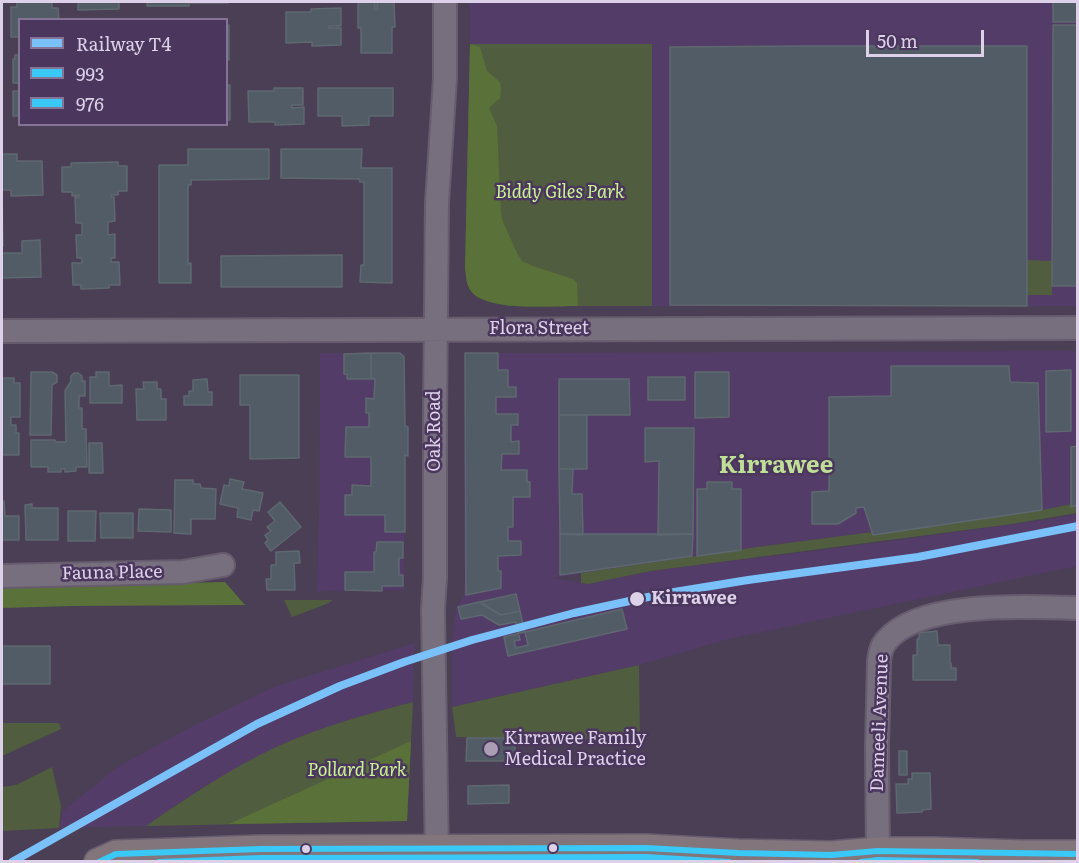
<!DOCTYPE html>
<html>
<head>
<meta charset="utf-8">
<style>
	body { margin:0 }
	#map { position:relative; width:1079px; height:863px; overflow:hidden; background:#4a3f54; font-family:Literata,serif }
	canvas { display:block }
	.frame { position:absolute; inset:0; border:3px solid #dcd1e8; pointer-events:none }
	.legend { position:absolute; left:18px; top:18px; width:210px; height:108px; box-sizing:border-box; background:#4b365d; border:2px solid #857495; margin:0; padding:8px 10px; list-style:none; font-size:18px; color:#dcd1e8 }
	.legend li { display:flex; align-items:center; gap:12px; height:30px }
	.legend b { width:30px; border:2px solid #857495 }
	.scale { position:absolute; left:866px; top:30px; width:118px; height:27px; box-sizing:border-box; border:3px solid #dcd1e8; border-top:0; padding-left:8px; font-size:18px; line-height:21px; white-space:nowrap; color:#dcd1e8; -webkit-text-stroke:4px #4b365d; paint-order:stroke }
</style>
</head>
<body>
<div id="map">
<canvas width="1079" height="863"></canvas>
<div class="frame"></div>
<ul class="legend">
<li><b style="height:8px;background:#7ac1fa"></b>Railway T4</li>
<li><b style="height:8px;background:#3ac8f6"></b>993</li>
<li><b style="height:8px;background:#3ac8f6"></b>976</li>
</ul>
<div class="scale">50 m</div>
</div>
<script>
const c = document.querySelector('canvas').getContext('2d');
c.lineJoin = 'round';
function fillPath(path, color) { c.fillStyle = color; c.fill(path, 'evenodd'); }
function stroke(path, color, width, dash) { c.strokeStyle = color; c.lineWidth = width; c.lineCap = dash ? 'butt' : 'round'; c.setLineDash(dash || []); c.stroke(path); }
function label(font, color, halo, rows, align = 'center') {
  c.font = font + ' Literata,serif'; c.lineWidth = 5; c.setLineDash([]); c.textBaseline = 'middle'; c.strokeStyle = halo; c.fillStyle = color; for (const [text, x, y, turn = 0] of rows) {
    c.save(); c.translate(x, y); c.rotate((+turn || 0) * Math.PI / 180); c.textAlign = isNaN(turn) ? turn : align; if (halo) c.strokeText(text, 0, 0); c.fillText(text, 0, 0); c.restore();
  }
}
const built = new Path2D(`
	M470,2H1077V306H652V44H470Z
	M1077,351V503L1042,510L757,547L554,578L588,584L657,570L830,549L1044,520L1077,514V566L729,639L639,665L452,707V644L456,607L464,596V353Z
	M320,353H404V590L317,591L319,510Z
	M415,643L413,702L358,717L301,736L201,788L146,826L59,828L63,811L116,768L192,726L276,686Z`);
const green = new Path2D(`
	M470,44H652V306H509C496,303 475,301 469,288C466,282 466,274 465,268Z
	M1027,260L1052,261V295H1027Z
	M1077,503V513L1012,524L651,571L588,584L581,583V573L757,547L1042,510Z
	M284,600H332L329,603L292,617Z
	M639,665L640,740L456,737L452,707Z
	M413,702L407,821L146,826C195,792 246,758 302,736C338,722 375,712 413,702Z
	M2,723H59L61,729L2,756Z
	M52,767L61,806L59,828L2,831V787L16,785Z`);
const forest = new Path2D(`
	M470,44L480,47L487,71L500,82L501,90L500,98L489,108L497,126L501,213L503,222L517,253L522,261L533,266L573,279L577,283L578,306C554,306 486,312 471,291C466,284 466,275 465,268Z
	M225,582L245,605L74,606L2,608V587Z
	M411,741L407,821L229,824Z`);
const building = new Path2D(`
	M17,2H52V8H58L59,20H20V37H11V7H17Z
	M78,2H119V9L78,10Z
	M147,2H228V3H189V6H147Z
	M358,2H375V10H377V2H394L395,27H392V53H361V28H358Z
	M1053,2H1078V22H1053Z
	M341,8V26H329V28H341V45L312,46V42L286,43V12H311V9Z
	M226,25H229V60H226Z
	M1053,25H1078V286H1052Z
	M805,46H1027V306L670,305V47Z
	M15,55H20V116H13V91H19V83H13V59H15Z
	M226,85H230V120H226Z
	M274,88H303V105H292V108L304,107V124L275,125V122H249L248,91H274Z
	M318,88H393V116H369V125L342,126V116H318Z
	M188,149H269V179L191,180V185H188V264L191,263V283H159V165H188Z
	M281,149H362L361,168H392V283L360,282L361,265H364V182H360L359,179L281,178Z
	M2,154H17V161H42L43,195L11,196V190H2L3,246H2Z
	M118,162V166H127V191H118V195H111V197H114L115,221L108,222V235L115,234V258H111V262H119L120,285H109V288L81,289V285H73L72,263H82V258H77L76,235H82V223H76L75,197H79V195L72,196V192H62V167H71V163Z
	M40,240L41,277L2,278V253H22V241Z
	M342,255V287H221V256Z
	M371,353V379H347V374H344V354Z
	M371,353H400L404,357L405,426L408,427V456L405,455V532H385V515H345V495H352V485L371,486V457H345L346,427H369V413H366V398L374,399L375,379H371Z
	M465,353H498V370H508V387H516V397H496V414H518V425H511V442L519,441V454H502L501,470H527V482H530V497H513V527H508V541H521V555L498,556V571H501V588L466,595Z
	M891,366H1009L1010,382L1038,383L1042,510L873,535L864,507L856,508V513L838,524H812V492L829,491V397L891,396Z
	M1071,370V431L1046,432V371Z
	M31,372H52L57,375V382L52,385L51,435H30Z
	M96,372H109V386L122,385V403H90V377H96Z
	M695,372H729V417L695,418Z
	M74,373H78L82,376V381H85V396H79V408H82V429H86L87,467H76V471L65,472V469H61V472H48V467H31V440H55L56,442H66L65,391L71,381V376Z
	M240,375H299V458L250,459V405H240Z
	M648,377H685V400H648Z
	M2,378H14V383H20V417H11V425H16V433H19V455H2Z
	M207,379L208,392H212V405H184V396H189V391H193V380Z
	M559,379H629L630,415H559Z
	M143,382H157V389H161V399H166V420H137L136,389H144Z
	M559,415H587V469H559Z
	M645,428H694L693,534L658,535L659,461L645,462Z
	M89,443H102L103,473H89Z
	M1078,446V505L1071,507V447Z
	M559,469H573L572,494H582L583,535L560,534Z
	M230,479L244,482L242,489L263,493L259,511L253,510L251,520L237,517L238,508L220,504L224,485L229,486Z
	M175,480H193V484H200L201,488L216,489L215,519H191V534L174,533Z
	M707,482H732V489H741V550L697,556V489H707Z
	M2,501H4L5,516H19V540H2Z
	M280,502L301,527L271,551L265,543L268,540L265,535L271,531L267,527L275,521L268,512Z
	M32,504V508H58V540H26L25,505Z
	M139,509L171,510V532L138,531Z
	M68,511H96L95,541H68Z
	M100,513H133V538H101Z
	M560,534H693L692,556L560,575Z
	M377,542H403V558H399V575H403V586H382V591L345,590V572H374V552H376Z
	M299,551L300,563H294L295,590H267L266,579H271V565H276V552Z
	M516,594L520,611L501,615L479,602Z
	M479,602L501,615L520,611L528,645L516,648L514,641L520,640L516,622L499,625L482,615L461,619L458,607Z
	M622,609L627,629L508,656L504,637Z
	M937,631L938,645H950V663H951V668H956V680H913V655H917V639H919V633Z
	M2,646H50V684H2Z
	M467,738H515V761H466Z
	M899,751H907V775H899Z
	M912,773H930L931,809L922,810V812L897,813L896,784H908V779H912Z
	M509,785V803L468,804V786Z`);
const minor = new Path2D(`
	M2,331L1078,328
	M2,576L183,572L223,565
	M437,862L433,609L435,578V416L437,203L445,78V2
	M878,862L877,747L879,661C880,653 881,646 887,640C921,600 1028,607 1078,608`);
const major = new Path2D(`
	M98,862L116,854L260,849L646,848L738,853L831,855L878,851H933L1022,854H1078`);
const bus1 = new Path2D(`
	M99,862L116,854L260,849L646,848L738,853L831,855L878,851L1078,854`);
const bus2 = new Path2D(`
	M159,862L260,858L646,857L729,862
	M861,862L878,860L977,862`);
const rail1 = new Path2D(`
	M12,862L257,724L340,686L404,662L472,640L574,613L662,594L748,580L918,557L1078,526`);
const markers = [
	[637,599,8,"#dcd1e8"],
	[491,749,8,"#a99eb4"],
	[553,848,5,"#dcd1e8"],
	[306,849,5,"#dcd1e8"]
];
const parkNames = [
	["Biddy Giles Park",560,193],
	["Pollard Park",357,771]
];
const streetNames = [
	["Flora Street",539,329],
	["Oak Road",435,431,-90],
	["Fauna Place",112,573,-1],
	["Dameeli Avenue",880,723,-88]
];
const stopNames = [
	["Kirrawee",651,599]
];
const poiNames = [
	["Kirrawee Family",504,739],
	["Medical Practice",504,760]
];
const districtNames = [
	["Kirrawee",776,466]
];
fillPath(built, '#533c67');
fillPath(green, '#505d3f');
fillPath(forest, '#5a7139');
fillPath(building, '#525c66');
stroke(building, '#5f6870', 1.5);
stroke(minor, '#665c6e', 26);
stroke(major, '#665c6e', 30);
stroke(minor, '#776f7e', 22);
stroke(major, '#82757c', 27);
stroke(bus1, '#3ac8f6', 6);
stroke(bus2, '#3ac8f6', 6);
stroke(rail1, '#7ac1fa', 8);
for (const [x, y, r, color] of markers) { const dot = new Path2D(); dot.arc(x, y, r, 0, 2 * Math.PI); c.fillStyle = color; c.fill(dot); stroke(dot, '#4b365d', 2); }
label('italic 18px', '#caf493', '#4b365d', parkNames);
label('18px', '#dcd1e8', '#4b365d', streetNames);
label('bold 18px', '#dcd1e8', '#4b365d', stopNames, 'left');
label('18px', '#dcd1e8', '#4b365d', poiNames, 'left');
label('bold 24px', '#bfde97', '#4b365d', districtNames);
</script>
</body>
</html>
